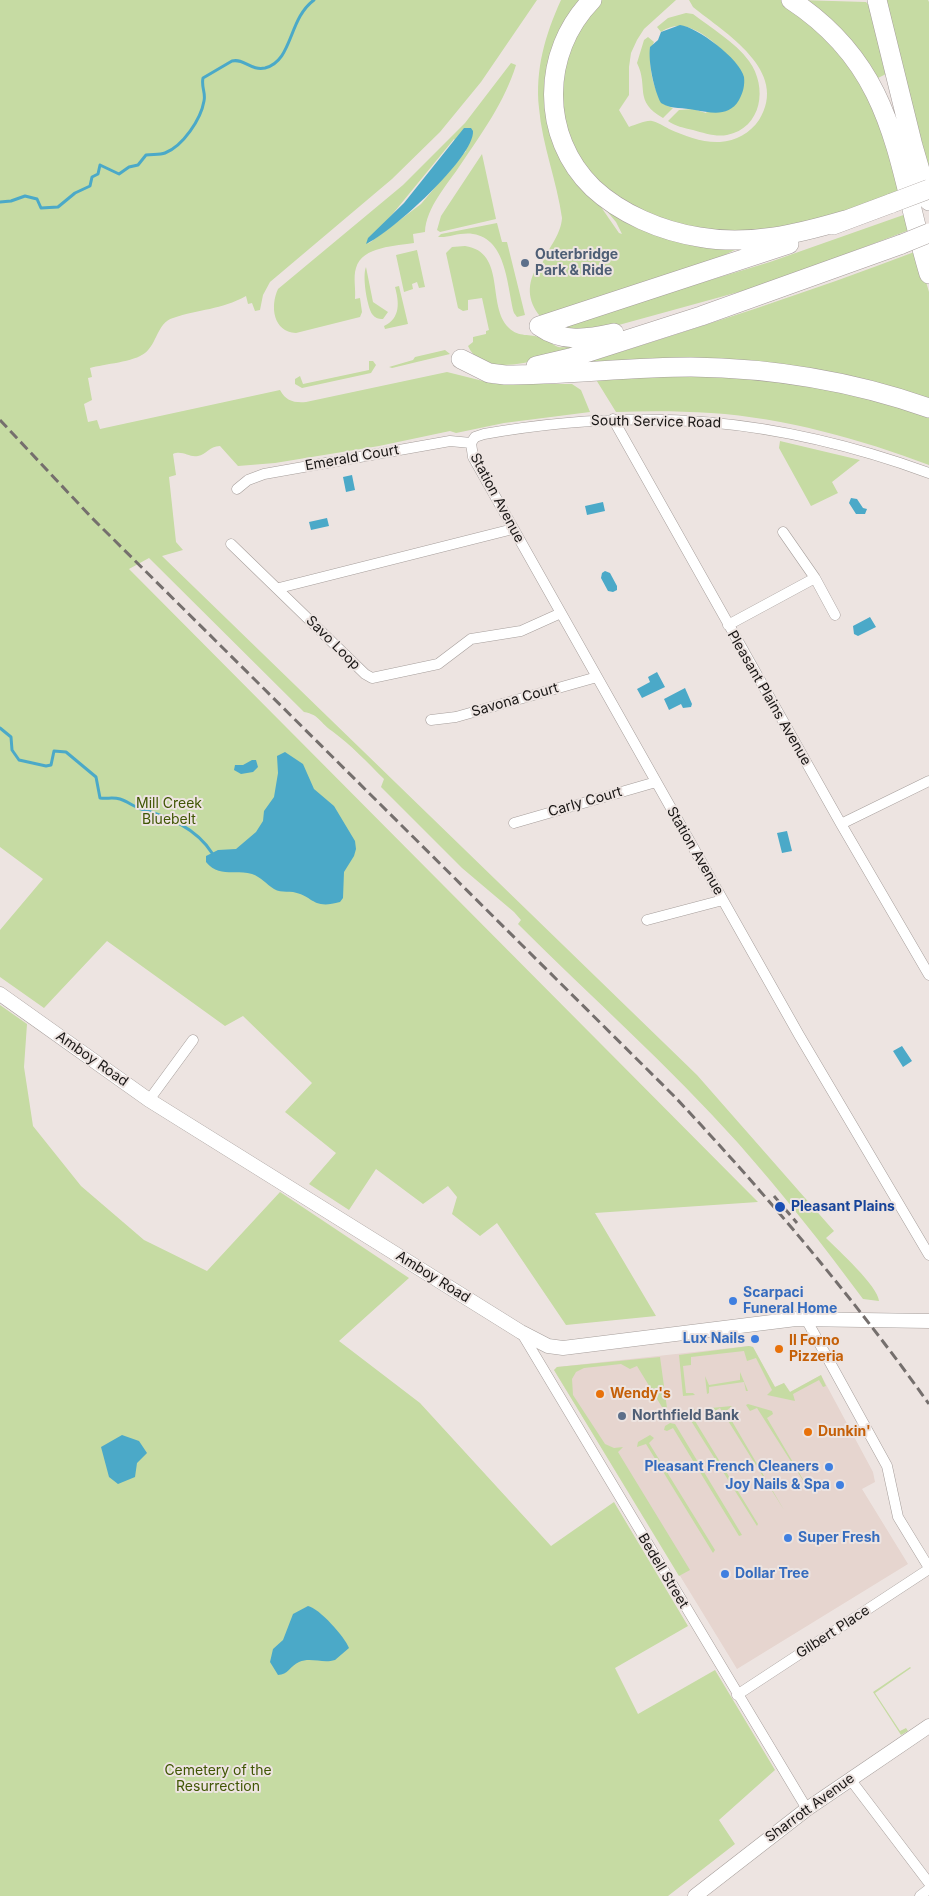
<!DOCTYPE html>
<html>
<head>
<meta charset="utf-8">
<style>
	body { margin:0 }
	canvas { display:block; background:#ede4e1 }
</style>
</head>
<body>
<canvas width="929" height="1896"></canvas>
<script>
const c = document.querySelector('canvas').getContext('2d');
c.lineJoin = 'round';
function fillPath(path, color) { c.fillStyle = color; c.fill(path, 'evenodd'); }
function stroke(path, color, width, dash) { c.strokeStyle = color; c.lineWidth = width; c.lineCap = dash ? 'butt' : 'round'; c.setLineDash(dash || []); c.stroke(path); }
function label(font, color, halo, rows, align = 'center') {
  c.font = font + ' Inter,sans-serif'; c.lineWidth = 4; c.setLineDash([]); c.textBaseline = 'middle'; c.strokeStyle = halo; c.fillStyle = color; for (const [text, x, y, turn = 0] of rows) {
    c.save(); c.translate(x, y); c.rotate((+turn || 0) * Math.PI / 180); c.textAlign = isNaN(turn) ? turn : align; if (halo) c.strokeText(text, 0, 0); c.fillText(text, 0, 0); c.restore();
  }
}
const built = new Path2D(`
	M749,1346L753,1347L775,1387L784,1383L790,1392L821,1375L873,1472L875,1482L862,1489L908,1564L737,1669L554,1370L557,1367Z`);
const green = new Path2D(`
	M0,0H537L481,82L440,132L392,179L270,282L263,295L260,310L255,311L252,303L248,304L246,296C221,310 199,309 173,318C157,323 157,344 145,353C134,362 104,364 90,368L92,377L88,378L92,400L84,404L88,422L97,420L100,429L280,390C286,401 294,403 306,402L447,372L495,384H572L581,390L590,412L504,423L456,433L450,431L379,446L275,463L238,466L220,446C209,446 206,455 198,456C189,458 183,450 173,454L176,475L169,477L176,542L183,550L162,556L697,1075L834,1231L826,1238C838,1250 878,1286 879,1301L863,1299C823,1245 783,1194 738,1143C669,1066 591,997 518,924L521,920L514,912L462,868L381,787L384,779C367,762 351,745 332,731C320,723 320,715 304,712L149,558L129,569L758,1202L595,1213L656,1316L566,1325L497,1223L480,1236L452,1214L457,1197L448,1186L423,1204L376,1169L349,1210L309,1184L336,1153L285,1112L312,1083L243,1016L225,1026L107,941L44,1008L0,977V930L43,879L0,847Z
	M561,0H584L547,109L601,207L619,233L622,234L616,222L600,203L737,249L716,259L540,316C527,301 527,283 537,267H541C546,250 561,236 562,218C557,181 542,145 539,108C535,70 545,35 561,0Z
	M602,0H676L644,29L637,40L631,53L629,67V95L619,110L629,127C635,125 646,120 652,121C657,122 664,126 669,129C685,136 703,143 720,142C736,141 750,133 759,120C790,71 725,33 693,7L689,0H781L789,5L838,49L866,87L903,190C838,214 771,239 701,231C689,230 676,223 665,219C645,213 624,203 608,190C563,154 550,92 572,39C578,25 591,11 602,0Z
	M799,0L866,2L871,8L888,73L874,80Z
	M883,0H928L929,2V179Z
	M686,13L693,14C711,28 735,42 749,61C768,87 762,128 727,135C715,137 704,133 693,130C684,128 675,126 668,121L679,110L693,109L706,113L738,66C719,47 689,12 661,32L657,27L668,18Z
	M648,37L654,42C645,57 653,104 673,108L663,118C633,101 649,87 637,63L644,40Z
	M511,63L516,65C505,101 482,133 461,164C448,184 426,207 425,232L413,234L414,243C397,246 362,246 356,268C353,277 356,289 355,299L360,298L362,312L360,317L296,333C273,332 270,306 278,289L403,185L465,123ZM454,139L466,151L421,204L368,244Z
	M482,154L496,219L440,232L437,230L441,216Z
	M909,213L912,229L764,285L586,334L558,326L770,262Z
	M497,223L502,242H507L525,315L517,317L514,313C507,287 507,239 473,234C460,232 449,238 438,237L441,234Z
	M465,246C507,252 486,306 509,328C519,338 530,333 541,338C547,340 553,345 558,347C563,348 572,346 577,347C550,356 485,383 468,346L473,342V337L486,334V331L489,330L482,298L468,300V310L463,311L458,308L446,253L452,247Z
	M417,250L425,287L419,288L417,282L412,284L413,289L404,292L396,255Z
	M917,251L929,292V402L860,381L593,367L591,361C701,327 810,292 917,251Z
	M366,267L373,302L388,312L383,319C378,319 375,318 372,314C367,306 362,276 366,267Z
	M399,286L408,324L385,329L384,326C401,318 399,302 395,287Z
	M445,350L450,354L392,368L389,367L413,360L415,357Z
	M369,361H373L376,365L371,373L302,388L295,384V379L300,376L303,384L369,370Z
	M676,374L758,378L845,392L929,416V465C860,439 785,418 711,413C680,411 648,411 616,412L595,378Z
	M780,441L860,460L832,482L838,493L811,506L779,448Z
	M0,1005L27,1024L24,1067L33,1126L81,1186L144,1240L207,1271L280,1192L409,1278L339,1341L420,1403L551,1546L614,1502L688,1626L615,1668L638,1714L715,1670L775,1770L719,1820L735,1844L668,1896H0Z
	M749,1346L753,1347L775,1387L784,1383L790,1392L821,1375L826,1386L823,1387L819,1380L793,1394L795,1401L767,1395L772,1390L756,1358L747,1361L744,1351L691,1357V1365L683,1366L686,1393H693L695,1395L683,1396L679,1355Z
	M660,1357L667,1408L665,1412L637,1366L630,1369L621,1364L584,1368L576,1372L572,1379L573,1395L605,1444L614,1448L623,1447L618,1452L690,1570L679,1576L554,1370L557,1367Z
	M740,1372L748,1391H746L744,1382L709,1387V1393L707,1394L705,1376L709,1385L740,1380Z
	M748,1404L772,1411L773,1414L767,1418L811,1493L757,1408L750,1411L746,1405Z
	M732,1406L726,1411L784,1510L720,1408L713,1412L711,1408Z
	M694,1409L697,1412L692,1416L758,1524L757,1526L688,1416L687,1413Z
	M670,1423L675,1424L742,1535L739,1536L673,1428L667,1431L664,1430L665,1426Z
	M650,1435L654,1438L649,1443L715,1550L713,1553L646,1444L637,1447L638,1442Z
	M910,1667L911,1668L875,1693L900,1731L906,1728L908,1731L901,1735L873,1692Z`);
const water = new Path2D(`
	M680,25C697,27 740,59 744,77C745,85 743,93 739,100C729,117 712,113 695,110C683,107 673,110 661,103C654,90 648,62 650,47L658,40L661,32Z
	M464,128H471L473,131C475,157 390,234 366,244L368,238L404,203Z
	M352,475L355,490L346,492L343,477Z
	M851,498L857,499L863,508L867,509L865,514H856L849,503Z
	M603,502L605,511L587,515L585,506Z
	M327,518L329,526L311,530L309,522Z
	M605,571L610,573L617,586V590L613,592L608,591L601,578L602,573Z
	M870,617L876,627L858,636L854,634L853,626Z
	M657,672L665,687L642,698L637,689L650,682L648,677Z
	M685,688L692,704L691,707L683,708L681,704L669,710L664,699Z
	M285,752L303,764L314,789L334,806L355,841L356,849L354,856L344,872L343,898L340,902C312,910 314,896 293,892C286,891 280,893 274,889C266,884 261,877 252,874C234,869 219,878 206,862V856L218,850L236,849L256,832L263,821L264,811L274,797L278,773L277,756Z
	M252,760H256L258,767L253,772L241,774L234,770L235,765H243Z
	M787,831L792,851L782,853L777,833Z
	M902,1046L912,1061L903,1067L893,1051Z
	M122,1435L139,1441L147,1453L137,1463L135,1477L118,1484L109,1477L101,1447Z
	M308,1606C319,1608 345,1637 349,1648L335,1660C323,1664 311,1657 299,1662C290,1666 288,1675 278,1675L270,1662L273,1649L283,1640L293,1614Z`);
const stream = new Path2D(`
	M0,202L11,201L25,196L37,199L41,208L58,207L75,193L90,186L92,177L98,174L100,165L119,174L129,167L138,165L146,155C152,154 160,155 165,153C183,146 201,119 204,101C206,93 201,87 203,78L232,61C244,58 251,71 265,68C293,61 288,19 314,0
	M0,728L11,737L12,750L19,760L46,766L51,765L54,751L66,752L96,777L100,798C107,799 113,797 120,799C127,801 134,807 141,809C169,817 196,828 212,853`);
const street = new Path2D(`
	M613,419L841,824L929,975
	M471,443L473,457L799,1035L929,1255
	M471,443L475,437L484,434C643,406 778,418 929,473
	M237,489L248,480L264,474L450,441L471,443
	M783,532L815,578
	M231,544L365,674L372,678L438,664L471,639L521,631L561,613
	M279,588L513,529
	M728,625L815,578L835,615
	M431,720L456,717L597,677
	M514,823L656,782
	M841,824L929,781
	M647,920L723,900
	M149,1100L193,1040
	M806,1319L887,1466L898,1517L929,1568
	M521,1332L807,1809
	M737,1695L929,1569
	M850,1779L929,1883
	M920,1896L929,1889`);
const secondary = new Path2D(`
	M0,994L149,1100L521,1332L548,1346L563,1348L796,1319L929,1321
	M695,1896L807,1809L929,1726`);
const highway = new Path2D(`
	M592,0C541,52 540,137 593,188C621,214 661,231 699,237C749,246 797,234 845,220
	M791,0C898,70 896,165 929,274
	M877,0L913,146L929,201
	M833,225L892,203
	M539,326L789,244
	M539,326C563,343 587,339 614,333
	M461,359L489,373L505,375C567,375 629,367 691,367C772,368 852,381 929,408
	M536,366L570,358L701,316L902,244`);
const rail = new Path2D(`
	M0,420L92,518L675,1097C766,1194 852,1296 929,1404
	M774,1196L797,1223`);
const highwayBridge = new Path2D(`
	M892,203L929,189
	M902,244L929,233`);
const markers = [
	[525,263,5,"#5c6f8a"],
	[780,1207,6,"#1a4fb4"],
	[733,1301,5,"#3f7fe0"],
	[755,1339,5,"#3f7fe0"],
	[779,1349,5,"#e8710a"],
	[600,1394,5,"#e8710a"],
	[622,1416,5,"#5c6f8a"],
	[808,1432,5,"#e8710a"],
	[829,1467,5,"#3f7fe0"],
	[840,1485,5,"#3f7fe0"],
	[788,1538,5,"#3f7fe0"],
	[725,1574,5,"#3f7fe0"]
];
const serviceNames = [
	["Outerbridge",535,255],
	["Park & Ride",535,271],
	["Northfield Bank",632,1416]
];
const streetNames = [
	["South Service Road",656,422,1],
	["Emerald Court",352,458,-10],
	["Station Avenue",497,498,62],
	["Savo Loop",333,643,45],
	["Pleasant Plains Avenue",769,698,60],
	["Savona Court",515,700,-16],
	["Carly Court",585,802,-16],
	["Station Avenue",695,851,60],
	["Amboy Road",92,1059,35],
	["Amboy Road",433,1277,32],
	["Bedell Street",663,1571,59],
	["Gilbert Place",833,1632,-33],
	["Sharrott Avenue",810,1808,-36]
];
const parkNames = [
	["Mill Creek",169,804],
	["Bluebelt",169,820],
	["Cemetery of the",218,1771],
	["Resurrection",218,1787]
];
const transitNames = [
	["Pleasant Plains",791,1207]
];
const shopNames = [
	["Scarpaci",743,1293],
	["Funeral Home",743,1309],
	["Lux Nails",745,1339,"right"],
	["Pleasant French Cleaners",819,1467,"right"],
	["Joy Nails & Spa",830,1485,"right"],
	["Super Fresh",798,1538],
	["Dollar Tree",735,1574]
];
const foodNames = [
	["Il Forno",789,1341],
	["Pizzeria",789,1357],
	["Wendy's",610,1394],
	["Dunkin'",818,1432]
];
fillPath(built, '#e6d5cf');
fillPath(green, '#c6dba3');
fillPath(water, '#4ba9c8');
stroke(stream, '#4ba9c8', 3);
stroke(street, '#a69e9b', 11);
stroke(secondary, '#a69e9b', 15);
stroke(highway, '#a69e9b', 20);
stroke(street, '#fff', 10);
stroke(secondary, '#fff', 14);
stroke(highway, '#fff', 19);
stroke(rail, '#756f6d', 3, [10, 5]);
stroke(highwayBridge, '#a69e9b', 20, []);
stroke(highwayBridge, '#fff', 19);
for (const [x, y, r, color] of markers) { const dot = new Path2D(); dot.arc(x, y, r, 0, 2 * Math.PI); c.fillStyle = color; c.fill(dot); stroke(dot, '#ede4e1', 2); }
label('bold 14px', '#4e5e75', '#ede4e1', serviceNames, 'left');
label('14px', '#191615', '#ede4e1', streetNames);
label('14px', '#405604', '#ede4e1', parkNames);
label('bold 14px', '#164399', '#ede4e1', transitNames, 'left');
label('bold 14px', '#366cbe', '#ede4e1', shopNames, 'left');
label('bold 14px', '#c56008', '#ede4e1', foodNames, 'left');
</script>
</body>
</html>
